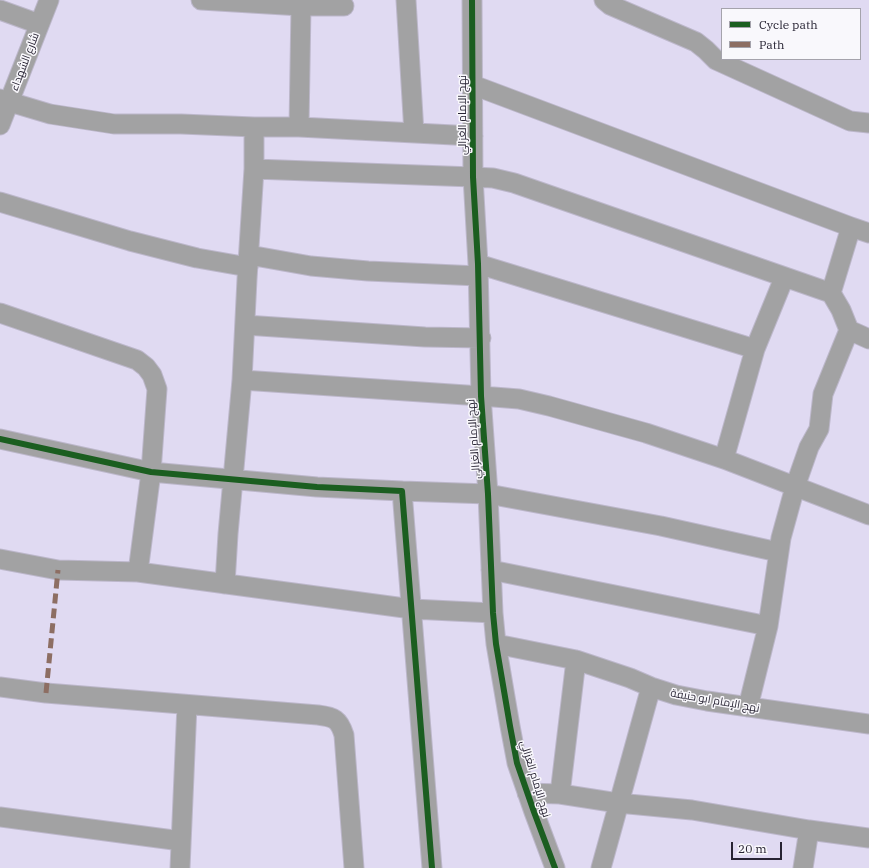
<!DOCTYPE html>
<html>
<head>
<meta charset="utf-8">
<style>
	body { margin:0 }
	#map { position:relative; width:869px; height:868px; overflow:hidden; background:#e0daf2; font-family:"IBM Plex Serif",serif }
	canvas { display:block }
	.legend { position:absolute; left:721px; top:8px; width:140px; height:52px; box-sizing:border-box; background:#f9f8fc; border:1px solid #a5a3ac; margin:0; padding:5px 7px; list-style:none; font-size:12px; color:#272333 }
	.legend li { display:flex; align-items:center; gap:8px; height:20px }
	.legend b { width:20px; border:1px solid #a5a3ac }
	.scale { position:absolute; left:731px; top:842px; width:51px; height:18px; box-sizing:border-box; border:2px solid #272333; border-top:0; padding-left:5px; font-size:12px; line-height:14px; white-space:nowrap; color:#272333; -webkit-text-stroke:3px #f9f8fc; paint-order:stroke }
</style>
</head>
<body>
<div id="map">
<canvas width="869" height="868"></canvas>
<ul class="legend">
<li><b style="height:5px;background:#1b5e20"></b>Cycle path</li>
<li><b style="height:5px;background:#8d6e63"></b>Path</li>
</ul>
<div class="scale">20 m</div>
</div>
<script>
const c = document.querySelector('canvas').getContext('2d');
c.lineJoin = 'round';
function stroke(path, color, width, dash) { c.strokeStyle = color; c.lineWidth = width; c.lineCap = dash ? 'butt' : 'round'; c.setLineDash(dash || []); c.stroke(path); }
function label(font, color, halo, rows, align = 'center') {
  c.font = font + ' "IBM Plex Serif",Cairo,serif'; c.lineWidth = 3; c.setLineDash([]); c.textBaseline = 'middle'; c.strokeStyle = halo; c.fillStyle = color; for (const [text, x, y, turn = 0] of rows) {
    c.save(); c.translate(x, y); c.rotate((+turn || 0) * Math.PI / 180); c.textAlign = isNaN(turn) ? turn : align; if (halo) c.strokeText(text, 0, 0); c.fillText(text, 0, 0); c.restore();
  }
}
const minor = new Path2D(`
	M201,0L301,6H344
	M406,0L414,133
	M472,0L473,177L478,264L481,396L488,494L493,613L496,644L510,726L517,763L534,812L555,868
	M604,0L610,5L696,42L706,50L716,60L850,121L869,123
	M0,10L39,24
	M473,85L851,227L869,233
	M0,99L50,114L114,124H181L254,127H299L473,136
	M0,125L49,0
	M299,127L301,6
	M254,169L473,177L493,178L514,183L831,293
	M0,202L130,241L197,258L248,267
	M249,255L311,266L368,271L478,276
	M478,264L755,349
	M0,313L137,360L146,367L152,375L157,389L151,472L138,572
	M245,325L425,337L481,338
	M849,330L869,339
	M242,380L481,396L519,399L549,406L646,433L724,459L869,515
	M0,439L151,472L317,487L402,491L432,868
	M724,459L755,349L784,278
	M402,491L488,494L661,526L778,552
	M0,559L58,570L138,572L412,609L493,613
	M491,570L768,626
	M225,584L228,534L242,380L247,279L254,169V127
	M496,644L576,660L630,678L651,687L676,695L707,701L869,724
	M0,687L46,693L318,715C334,717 339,719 344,735L354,868
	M748,707L768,626L781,538L795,487L809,447L819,429L823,394L849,330L841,310L831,293L851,227
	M527,793L560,794L618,803L692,810L809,830
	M560,794L576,660
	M0,817L181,841
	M180,868L187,705
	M601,868L651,687
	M803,868L809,830L869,838`);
const quiet = new Path2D(`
	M46,693L58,570`);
const cycleway = new Path2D(`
	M472,0L473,177L478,264L481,396L488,494L493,613L496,644L510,726L517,763L534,812L555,868
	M0,439L151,472L317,487L402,491L432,868`);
const streetNames = [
	["شارع الشهداء",25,62,-69],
	["نهج الإمام الغزالي",463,115,-90],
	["نهج الإمام الغزالي",474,439,-94],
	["نهج الإمام ابو حنيفة",715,701,10],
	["نهج الإمام الغزالي",535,779,73]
];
stroke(minor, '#bcb7ca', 21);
stroke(minor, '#a2a2a3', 19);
stroke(quiet, '#8d6e63', 5, [10, 5]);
stroke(cycleway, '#1b5e20', 6);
label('11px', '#272333', '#f9f8fc', streetNames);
</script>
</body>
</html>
